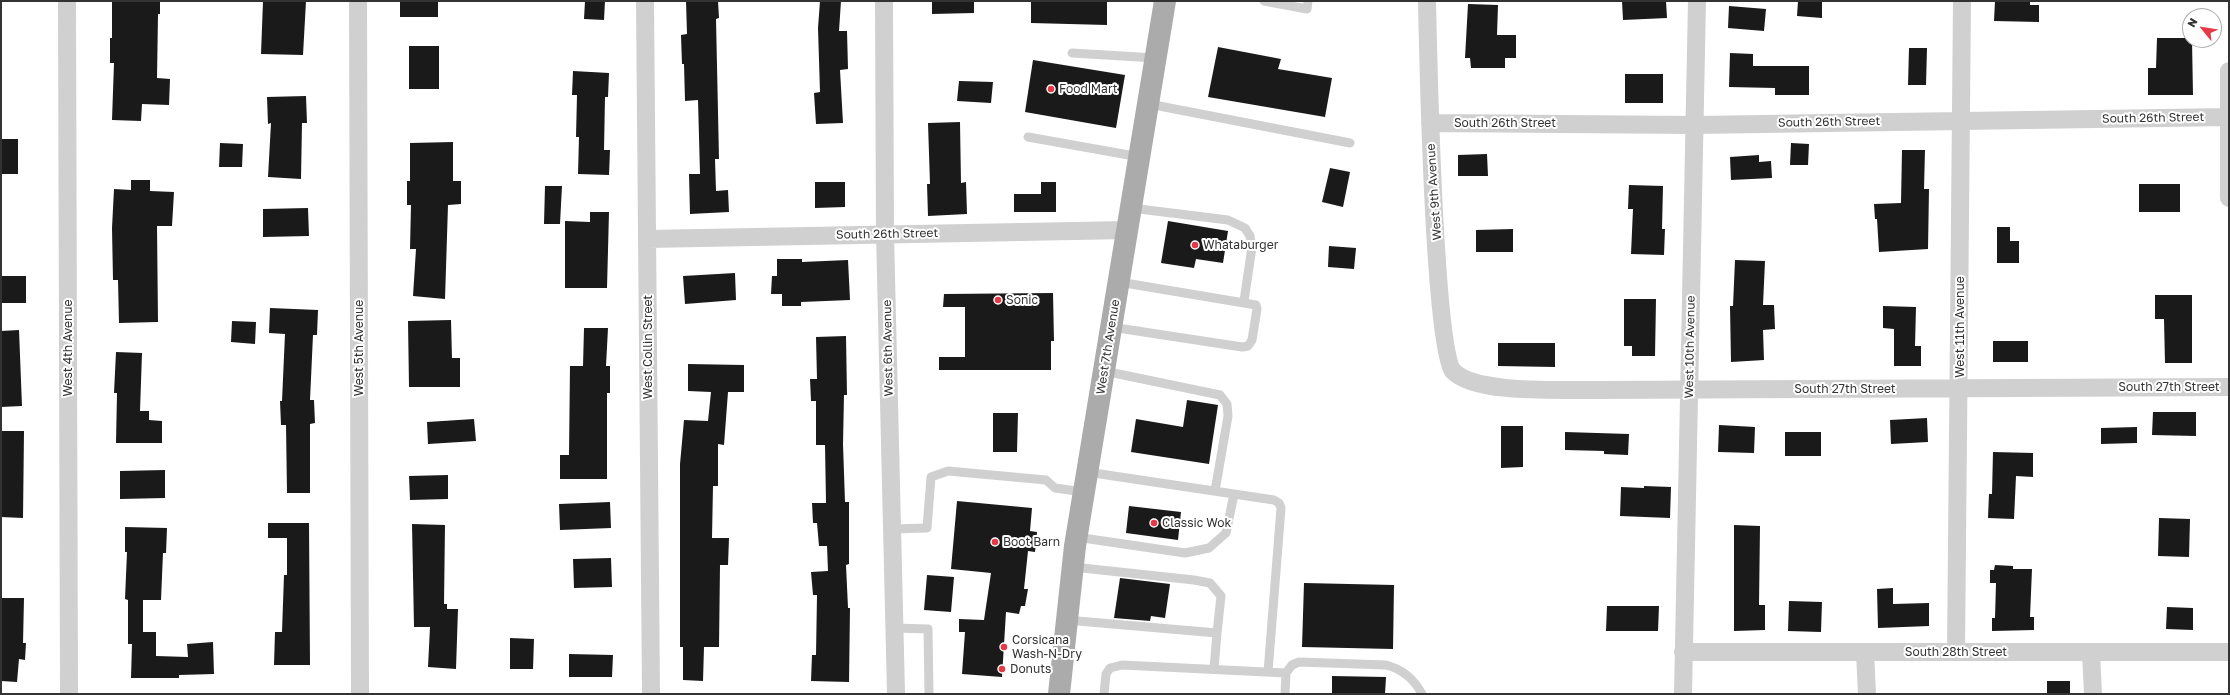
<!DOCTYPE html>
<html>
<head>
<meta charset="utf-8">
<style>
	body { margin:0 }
	#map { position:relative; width:2230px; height:695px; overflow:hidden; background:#fff; font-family:"Golos Text",sans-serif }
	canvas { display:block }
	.frame { position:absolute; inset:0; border:2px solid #333; pointer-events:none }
	.north { position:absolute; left:2182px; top:8px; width:40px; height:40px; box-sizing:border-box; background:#fff; border:1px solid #adadad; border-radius:50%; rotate:300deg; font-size:11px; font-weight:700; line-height:16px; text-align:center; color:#333 }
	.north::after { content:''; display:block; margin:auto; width:14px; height:18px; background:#e63946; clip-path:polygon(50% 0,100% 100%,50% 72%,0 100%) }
</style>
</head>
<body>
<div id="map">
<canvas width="2230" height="695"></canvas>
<div class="frame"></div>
<div class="north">N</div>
</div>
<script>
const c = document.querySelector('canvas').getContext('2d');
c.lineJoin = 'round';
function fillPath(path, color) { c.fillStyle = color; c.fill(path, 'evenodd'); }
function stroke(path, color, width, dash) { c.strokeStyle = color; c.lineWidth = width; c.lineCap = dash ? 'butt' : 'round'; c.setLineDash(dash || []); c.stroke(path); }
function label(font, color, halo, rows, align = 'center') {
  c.font = font + ' "Golos Text",sans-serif'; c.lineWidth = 4; c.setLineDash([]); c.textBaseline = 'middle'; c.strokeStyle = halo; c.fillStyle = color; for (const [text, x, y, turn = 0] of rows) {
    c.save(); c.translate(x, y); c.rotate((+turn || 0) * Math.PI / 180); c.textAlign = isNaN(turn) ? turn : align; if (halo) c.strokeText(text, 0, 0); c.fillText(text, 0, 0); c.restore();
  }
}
const building = new Path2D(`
	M112,1H160V14H158L157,78L170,79L169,105L142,104L141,121L112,120L114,63H110V38H112Z
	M263,1H306L303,55L261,54Z
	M400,1H438V17H400Z
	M585,1H605L604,20L584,19Z
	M686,1H718L719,18L716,19L719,159H715L716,191L728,190L729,212L690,214L689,174H700L698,100L685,101L684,64H682L681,35L687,34Z
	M820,1H841L839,31H847L848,69L840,70L843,123L816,124L814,93L820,92L818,28Z
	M932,1H974V13L932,14Z
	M1031,1H1107V25L1031,23Z
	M1622,1H1666L1667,18L1623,20Z
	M1798,1H1822V18L1797,16Z
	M1995,1H2030V5H2039V22L1994,21Z
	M1468,4L1498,5L1497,35H1516V58H1505V68H1471L1470,58H1465Z
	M1729,6L1766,9L1764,31L1728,28Z
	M2157,38H2190L2192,40L2193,95H2148V68H2156Z
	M409,46H439V89H409Z
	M1218,47L1281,59L1278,69L1332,78L1325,117L1208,97Z
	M1909,48H1927L1926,85H1908Z
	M1730,53L1753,54V66H1809V95H1775V88L1729,87Z
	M1033,60L1125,75L1116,128L1025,112Z
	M573,71L609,73L608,97H605L604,150H610L609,175L578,174L579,137H576L577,95H572Z
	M1625,74H1663V103H1625Z
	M959,81L993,82L991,103L957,101Z
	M306,96L307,123H302L301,179L268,177L271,123L268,124L267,97Z
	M960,122L961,183L966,182L967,214L928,216L927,184H930L928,123Z
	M1,139H18V174H1Z
	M453,142V181H461V204L448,205L445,299L413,296L416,249H410L411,205H407V181H410V143Z
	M220,143L243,144L242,167H219Z
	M1791,143L1809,144L1808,165H1790Z
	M1902,150H1925L1924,189H1929L1928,249L1879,252L1877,219H1875L1874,204L1901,203Z
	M1487,154L1488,176H1458V155Z
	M1759,155V162L1771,161L1772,178L1731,180L1730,157Z
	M1330,168L1350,172L1343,207L1322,202Z
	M131,180H150V191L174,192L172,226H157L158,322L119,323L118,280H113L112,228L114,189L131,190Z
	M815,182H845V207L815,208Z
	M1041,182H1056V212H1014V194H1041Z
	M2139,184H2180V212H2139Z
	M1629,185L1663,186L1662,229H1665L1664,255L1631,254L1633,209H1628Z
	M545,186H562L560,224H544Z
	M308,208L309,236L263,237V209Z
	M590,212H609L607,288H565V221L590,222Z
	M1168,221L1228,231L1223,263L1196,259L1194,268L1161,263Z
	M1997,227H2010V241H2019V263H1997Z
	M1513,229V252H1476V230Z
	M1329,246L1356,248L1354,269L1328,267Z
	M777,259H802V262L848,260L850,300L801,302V306H782V294H771L772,276H777Z
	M1735,260L1765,261L1763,305H1774L1775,329L1763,330L1764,360L1731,362L1730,306H1733Z
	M735,273L736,300L685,304L683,276Z
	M1,276H26V303H1Z
	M1053,293L1054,341H1051V370H939V357H965V307H943L944,294Z
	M2155,295H2192V363H2165L2164,319H2155Z
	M1624,299H1656L1655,356H1632V346H1624Z
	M1883,306L1916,307L1915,346H1921V366H1894V329L1883,328Z
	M270,308L318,310L317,335H313L310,400H314L315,423L310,424V493H287L286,425H281L280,401H282L285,334L269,333Z
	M451,320L452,358H460V387H409L408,321Z
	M232,321L256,322L255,344L231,342Z
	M584,328H608L606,366H610V393H607V479H560V455H569L570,366H583Z
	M19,330L22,406L1,407V331Z
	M846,336L847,395H844L843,444L845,502H849V564L846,565L848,608H850L849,682L811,681L812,655H816L817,595H813L811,572L828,571L827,546H819L817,523H813L812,503H826L825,445H816V401H811L810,379H817L816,337Z
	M1993,341H2028V362H1993Z
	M1498,343H1555V367L1498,366Z
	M116,352L142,353L140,411H149V420L162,421V443H116L117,393H114Z
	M688,364L744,365V392H728L724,445L718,444V486H713L712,538H729L728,565H720L719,647H704L703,681L683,680V647H680V464L684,420L708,421L711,392L688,391Z
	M1187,400L1218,405L1209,464L1131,452L1136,419L1183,427Z
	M2153,412H2196V436L2152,435Z
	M993,413H1018L1017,452H993Z
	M1927,418L1928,442L1891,444L1890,420Z
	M474,419L476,441L428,444L427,422Z
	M1719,425L1755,427L1754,453L1718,452Z
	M1501,426H1523V467L1501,468Z
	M2137,427V443L2101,444V428Z
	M1,431H24L23,518L1,517Z
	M1565,432L1629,434L1628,455L1604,454V451L1565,450Z
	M1785,432H1821V456H1785Z
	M1993,452L2033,453V477L2016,476L2014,519L1988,518L1989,494H1992Z
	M165,470V498L120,499V471Z
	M448,475V499L410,500L409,476Z
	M1644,486L1671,487L1670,518L1620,516L1621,487L1644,488Z
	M957,501L1032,508L1030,531L1037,532L1035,552L1028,551L1024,589H1028L1025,606H1021L1019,614L1006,612L1002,677L962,674L965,632H959V619L984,620L991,573L951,569Z
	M610,502L611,528L560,530L559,504Z
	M1129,506L1181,512L1178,540L1126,533Z
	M2159,518L2190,519L2189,557L2158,556Z
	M268,523H309L310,665H274L275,632H282L284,575H287V538H268Z
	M412,524L445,525L444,604H447V609H458L456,669L428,667L430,627H414Z
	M1734,525L1760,526L1759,605H1765V630L1734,631Z
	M125,527L167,528L166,553H163L161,600H143V632H156V656L188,657L187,644L213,642L214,674L179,675V678H131L132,644H128V600L125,599L127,552H125Z
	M611,558L612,587L574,588L573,559Z
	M1995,565L2013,566V569H2032L2030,617H2034V630L1992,631V618H1995L1996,583H1990V570H1994Z
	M927,575L954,577L951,612L924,610Z
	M1120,578L1170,584L1165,618L1151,616L1150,621L1114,618Z
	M1304,583L1394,585L1393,649L1302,647Z
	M1893,588V604L1929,603V626L1878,628L1877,589Z
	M1,598H24L23,643H26L25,660L19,659L17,682L1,681Z
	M1789,601L1822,602L1821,632L1788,631Z
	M1607,606H1659L1658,631H1606Z
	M2167,607L2193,608V630L2166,629Z
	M510,638L534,639L533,669H510Z
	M569,654L613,655L612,677H569Z
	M1332,676L1386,677L1385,694H1332Z
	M2047,681H2070V694H2047Z`);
const lane = new Path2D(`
	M1264,1L1307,9L1308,1
	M1072,53L1156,58
	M1149,104L1350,143
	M1028,137L1140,157
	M1131,208L1228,220L1245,228L1250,236L1252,247L1244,301
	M1111,327L1242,347L1248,346L1252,340L1257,309L1256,305L1119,282
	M1104,371L1220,395L1227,404L1228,416L1215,491
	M1087,472L1274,500L1279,503L1281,508L1268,672
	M892,529L927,528L931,477L948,471L1046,480L1055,488L1084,492
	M1076,537L1185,553L1209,548L1226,533L1234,494
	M1066,620L1217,633L1221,596L1210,583L1194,580L1073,567
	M895,628L928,629L929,694
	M1214,669L1217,633
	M1286,673L1292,665L1299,662L1386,665C1402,669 1414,679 1422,694
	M1104,694L1106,674L1110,668L1122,665L1286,673L1285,694`);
const street = new Path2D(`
	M67,1L69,694
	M358,1L360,694
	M645,1L651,694
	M884,1L885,234L896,694
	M1427,1C1428,48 1434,351 1453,371C1476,395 1564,389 1598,390L2229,387
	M2229,71V198
	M1430,123L1695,125L2229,117
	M647,239L1128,230
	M1683,652H2229
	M1865,652L1867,694
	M1956,652L1962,1
	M2091,653L2093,694
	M1683,694L1697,1`);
const primary = new Path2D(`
	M1059,694L1075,546L1165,1`);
const markers = [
	[1051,89,4,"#e63946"],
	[1195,245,4,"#e63946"],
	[998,300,4,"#e63946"],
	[1154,523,4,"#e63946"],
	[995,542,4,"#e63946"],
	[1004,647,4,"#e63946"],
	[1002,669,4,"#e63946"]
];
const poiNames = [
	["Food Mart",1059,89],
	["Whataburger",1203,245],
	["Sonic",1006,300],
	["Classic Wok",1162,523],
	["Boot Barn",1003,542],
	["Corsicana",1012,640],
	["Wash-N-Dry",1012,654],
	["Donuts",1010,669]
];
const streetNames = [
	["South 26th Street",2153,118,-1],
	["South 26th Street",1829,122,-1],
	["South 26th Street",1505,123],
	["West 9th Avenue",1434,192,-94],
	["South 26th Street",887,234,-1],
	["West 11th Avenue",1960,327,-90],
	["West Collin Street",648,347,-90],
	["West 7th Avenue",1108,347,-81],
	["West 10th Avenue",1690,347,-89],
	["West 4th Avenue",68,348,-90],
	["West 5th Avenue",359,348,-90],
	["West 6th Avenue",888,348,-91],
	["South 27th Street",2169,387],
	["South 27th Street",1845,389],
	["South 28th Street",1956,652]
];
fillPath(building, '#1a1a1a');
stroke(lane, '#d0d0d0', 9);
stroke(street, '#d0d0d0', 18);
stroke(primary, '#ababab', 22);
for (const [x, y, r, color] of markers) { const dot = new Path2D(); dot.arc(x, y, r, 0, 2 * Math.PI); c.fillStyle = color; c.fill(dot); stroke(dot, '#fff', 1.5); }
label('12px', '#333', '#fff', poiNames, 'left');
label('12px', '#333', '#fff', streetNames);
</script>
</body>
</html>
